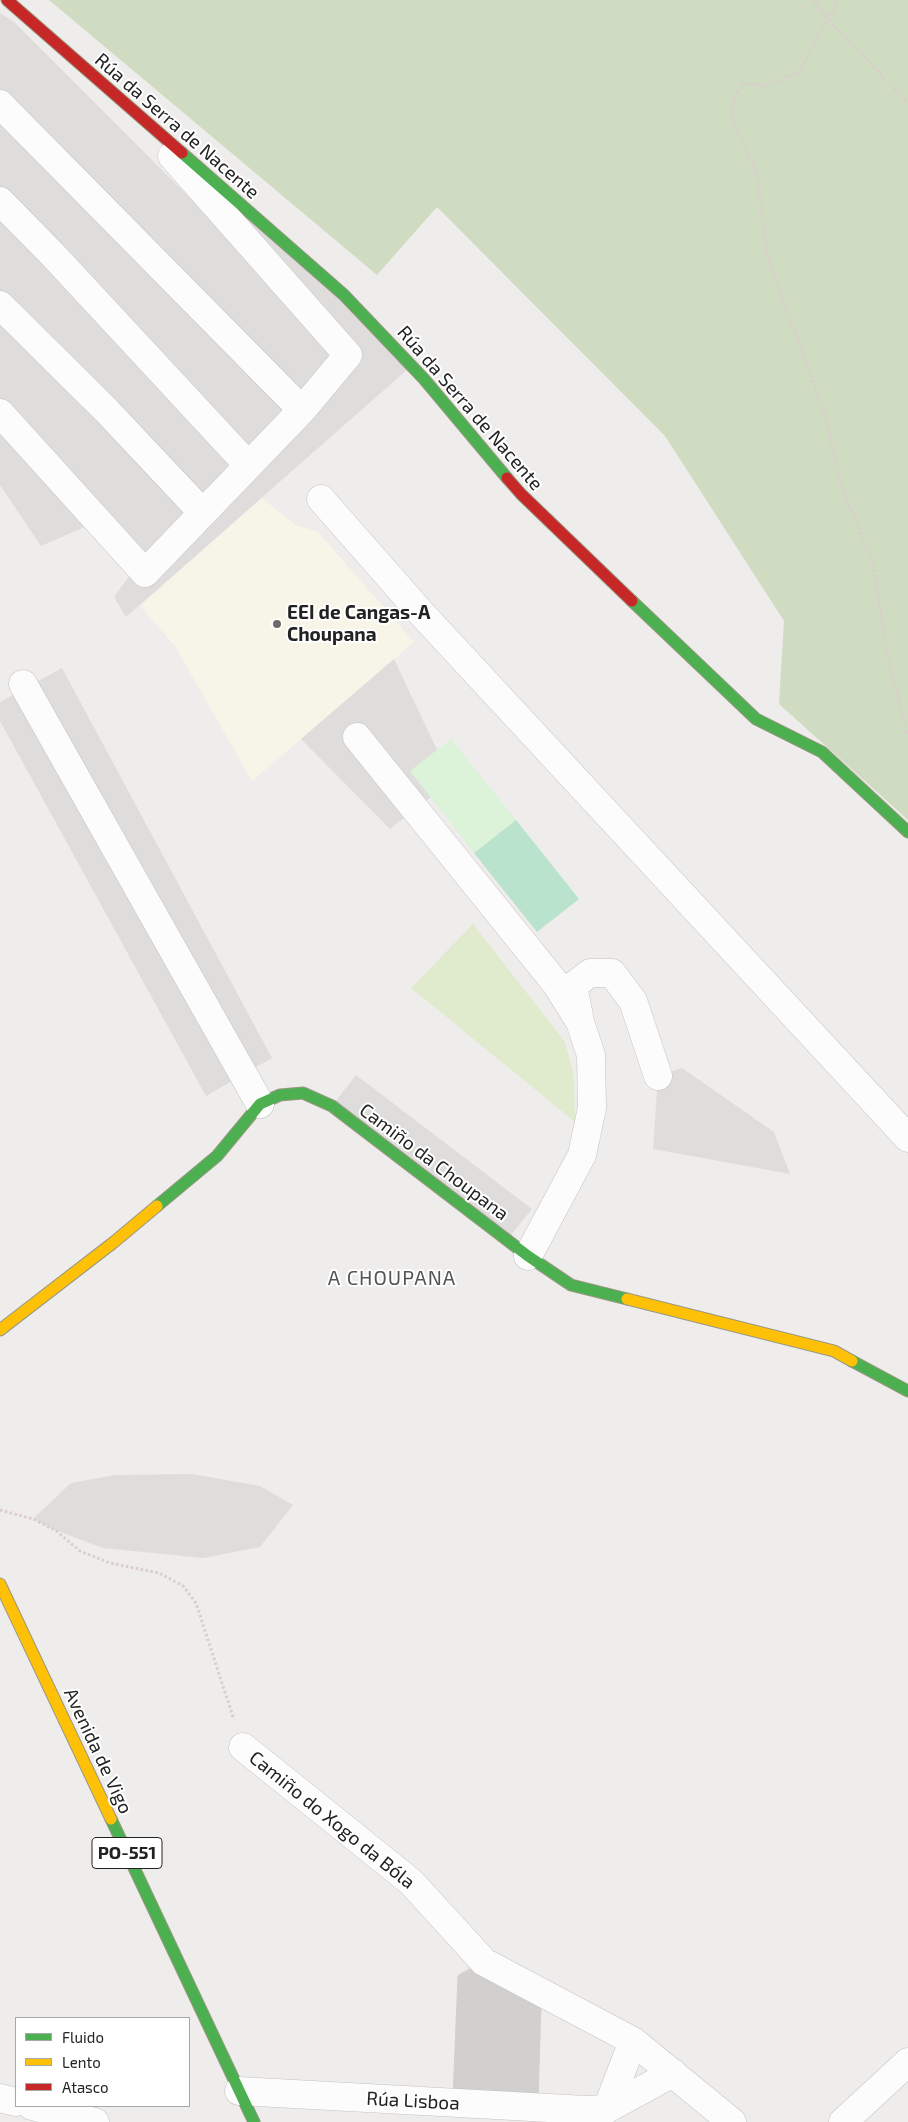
<!DOCTYPE html>
<html>
<head>
<meta charset="utf-8">
<style>
	body { margin:0 }
	#map { position:relative; width:908px; height:2122px; overflow:hidden; background:#efedeb; font-family:"Exo 2",sans-serif }
	canvas { display:block }
	.legend { position:absolute; left:15px; top:2017px; width:175px; height:90px; box-sizing:border-box; background:#fff; border:1px solid #a7a7a7; margin:0; padding:6px 9px; list-style:none; font-size:15px; color:#222 }
	.legend li { display:flex; align-items:center; gap:10px; height:25px }
	.legend b { width:25px; border:1px solid #a7a7a7 }
</style>
</head>
<body>
<div id="map">
<canvas width="908" height="2122"></canvas>
<ul class="legend">
<li><b style="height:6px;background:#4caf50"></b>Fluido</li>
<li><b style="height:6px;background:#ffc107"></b>Lento</li>
<li><b style="height:6px;background:#c62828"></b>Atasco</li>
</ul>
</div>
<script>
const c = document.querySelector('canvas').getContext('2d');
c.lineJoin = 'round';
function fillPath(path, color) { c.fillStyle = color; c.fill(path, 'evenodd'); }
function stroke(path, color, width, dash) { c.strokeStyle = color; c.lineWidth = width; c.lineCap = dash ? 'butt' : 'round'; c.setLineDash(dash || []); c.stroke(path); }
function label(font, color, halo, rows, align = 'center') {
  c.font = font + ' "Exo 2",sans-serif'; c.lineWidth = 4; c.setLineDash([]); c.textBaseline = 'middle'; c.strokeStyle = halo; c.fillStyle = color; for (const [text, x, y, turn = 0] of rows) {
    c.save(); c.translate(x, y); c.rotate((+turn || 0) * Math.PI / 180); c.textAlign = isNaN(turn) ? turn : align; if (halo) c.strokeText(text, 0, 0); c.fillText(text, 0, 0); c.restore();
  }
}
const residential = new Path2D(`
	M0,13L14,22L202,210L226,189L416,362L126,617L114,597L130,575L87,526L41,546L0,485Z`);
const education = new Path2D(`
	M262,498L295,525L317,531L414,642L252,781L175,646L140,606Z`);
const religious = new Path2D(`
	M394,659L437,750L411,771L431,797L390,829L301,739Z
	M62,668L272,1058L206,1096L0,721V702Z
	M682,1068L774,1132L790,1174L653,1149L658,1076Z
	M356,1075L532,1209L507,1240L332,1106Z
	M192,1474L260,1486L293,1505L260,1547L203,1558L103,1548L55,1530L33,1519L71,1483L115,1475Z`);
const grass = new Path2D(`
	M473,924L565,1042L574,1077L575,1122L411,988Z`);
const forest = new Path2D(`
	M49,0H908V820L779,704L784,621L665,436L437,207L377,275Z`);
const park = new Path2D(`
	M451,739L516,820L474,853L410,771Z`);
const pitch = new Path2D(`
	M516,820L579,899L537,932L474,853Z`);
const building = new Path2D(`
	M477,1965L541,2003L538,2101L453,2098L458,1976Z`);
const path = new Path2D(`
	M813,0L827,18L908,103
	M835,0V10L827,18L799,72L766,86L744,83L734,97L731,118L757,173L767,256L825,414L840,482L873,564L887,654L908,736
	M0,1510L33,1519L55,1530L80,1551L110,1563L159,1573L183,1586L196,1603L234,1720`);
const street = new Path2D(`
	M0,104L302,410
	M0,201L54,256L248,465
	M0,305L106,410L202,512
	M0,413L145,573L302,410L348,355L172,156
	M321,499L422,614L908,1138
	M23,684L260,1104
	M357,737L557,985L580,1022L591,1055L592,1108L582,1155L528,1256
	M579,1016L573,986L590,973H612L633,1001L658,1076
	M243,1747L411,1882L484,1962L633,2041L732,2122
	M633,2041L607,2109L673,2073
	M239,2091L586,2110L607,2109
	M0,2098L16,2102
	M32,2106L95,2122
	M843,2122L908,2062`);
const fast = new Path2D(`
	M182,153L344,295L424,379L507,478
	M632,601L756,719L822,752L908,832
	M157,1206L217,1156L260,1104L280,1095L303,1093L332,1106L528,1256L571,1285L627,1299
	M852,1361L908,1391
	M111,1819L254,2122`);
const slow = new Path2D(`
	M627,1299L834,1351L852,1361
	M0,1330L114,1242L157,1206
	M0,1584L111,1819`);
const jam = new Path2D(`
	M7,0L182,153
	M507,478L521,494L632,601`);
const markers = [
	[277,624,5,"#6a6968"]
];
const shields = [
	[127,1853,70]
];
const shieldNames = [
	["PO-551",127,1853]
];
const streetNames = [
	["Rúa da Serra de Nacente",177,126,41],
	["Rúa da Serra de Nacente",470,408,49],
	["Camiño da Choupana",434,1162,37],
	["Avenida de Vigo",98,1751,65],
	["Camiño do Xogo da Bóla",332,1820,39],
	["Rúa Lisboa",413,2101,3]
];
const poiNames = [
	["EEI de Cangas-A",287,613],
	["Choupana",287,635]
];
const neighbourhoodNames = [
	["A CHOUPANA",392,1278]
];
fillPath(residential, '#dfdddc');
fillPath(education, '#f7f4e8');
fillPath(religious, '#dedddc');
fillPath(grass, '#e0eacc');
fillPath(forest, '#cfdcc2');
fillPath(park, '#dcf2d9');
fillPath(pitch, '#b9e3cc');
fillPath(building, '#d2d0ce');
stroke(building, '#d2cfcc', 1);
stroke(street, '#c3c2c1', 29);
stroke(fast, '#999883', 13);
stroke(slow, '#999883', 13);
stroke(jam, '#999883', 13);
stroke(path, '#dbcdce', 3, [2.5, 2.5]);
stroke(street, '#fdfcfc', 28);
stroke(fast, '#4caf50', 11);
stroke(slow, '#ffc107', 11);
stroke(jam, '#c62828', 11);
for (const [x, y, r, color] of markers) { const dot = new Path2D(); dot.arc(x, y, r, 0, 2 * Math.PI); c.fillStyle = color; c.fill(dot); stroke(dot, '#fff', 2); }
for (const [x, y, w] of shields) { const box = new Path2D(); box.roundRect(x - w / 2, y - 15.5, w, 31, 4); c.fillStyle = '#fff'; c.fill(box); stroke(box, '#222', 1); }
label('bold 18px', '#222', null, shieldNames);
label('19px', '#222', '#fff', streetNames);
label('bold 19px', '#222', '#fff', poiNames, 'left');
c.letterSpacing = '1px';
label('20px', '#555', '#fff', neighbourhoodNames);
c.letterSpacing = '0px';
</script>
</body>
</html>
